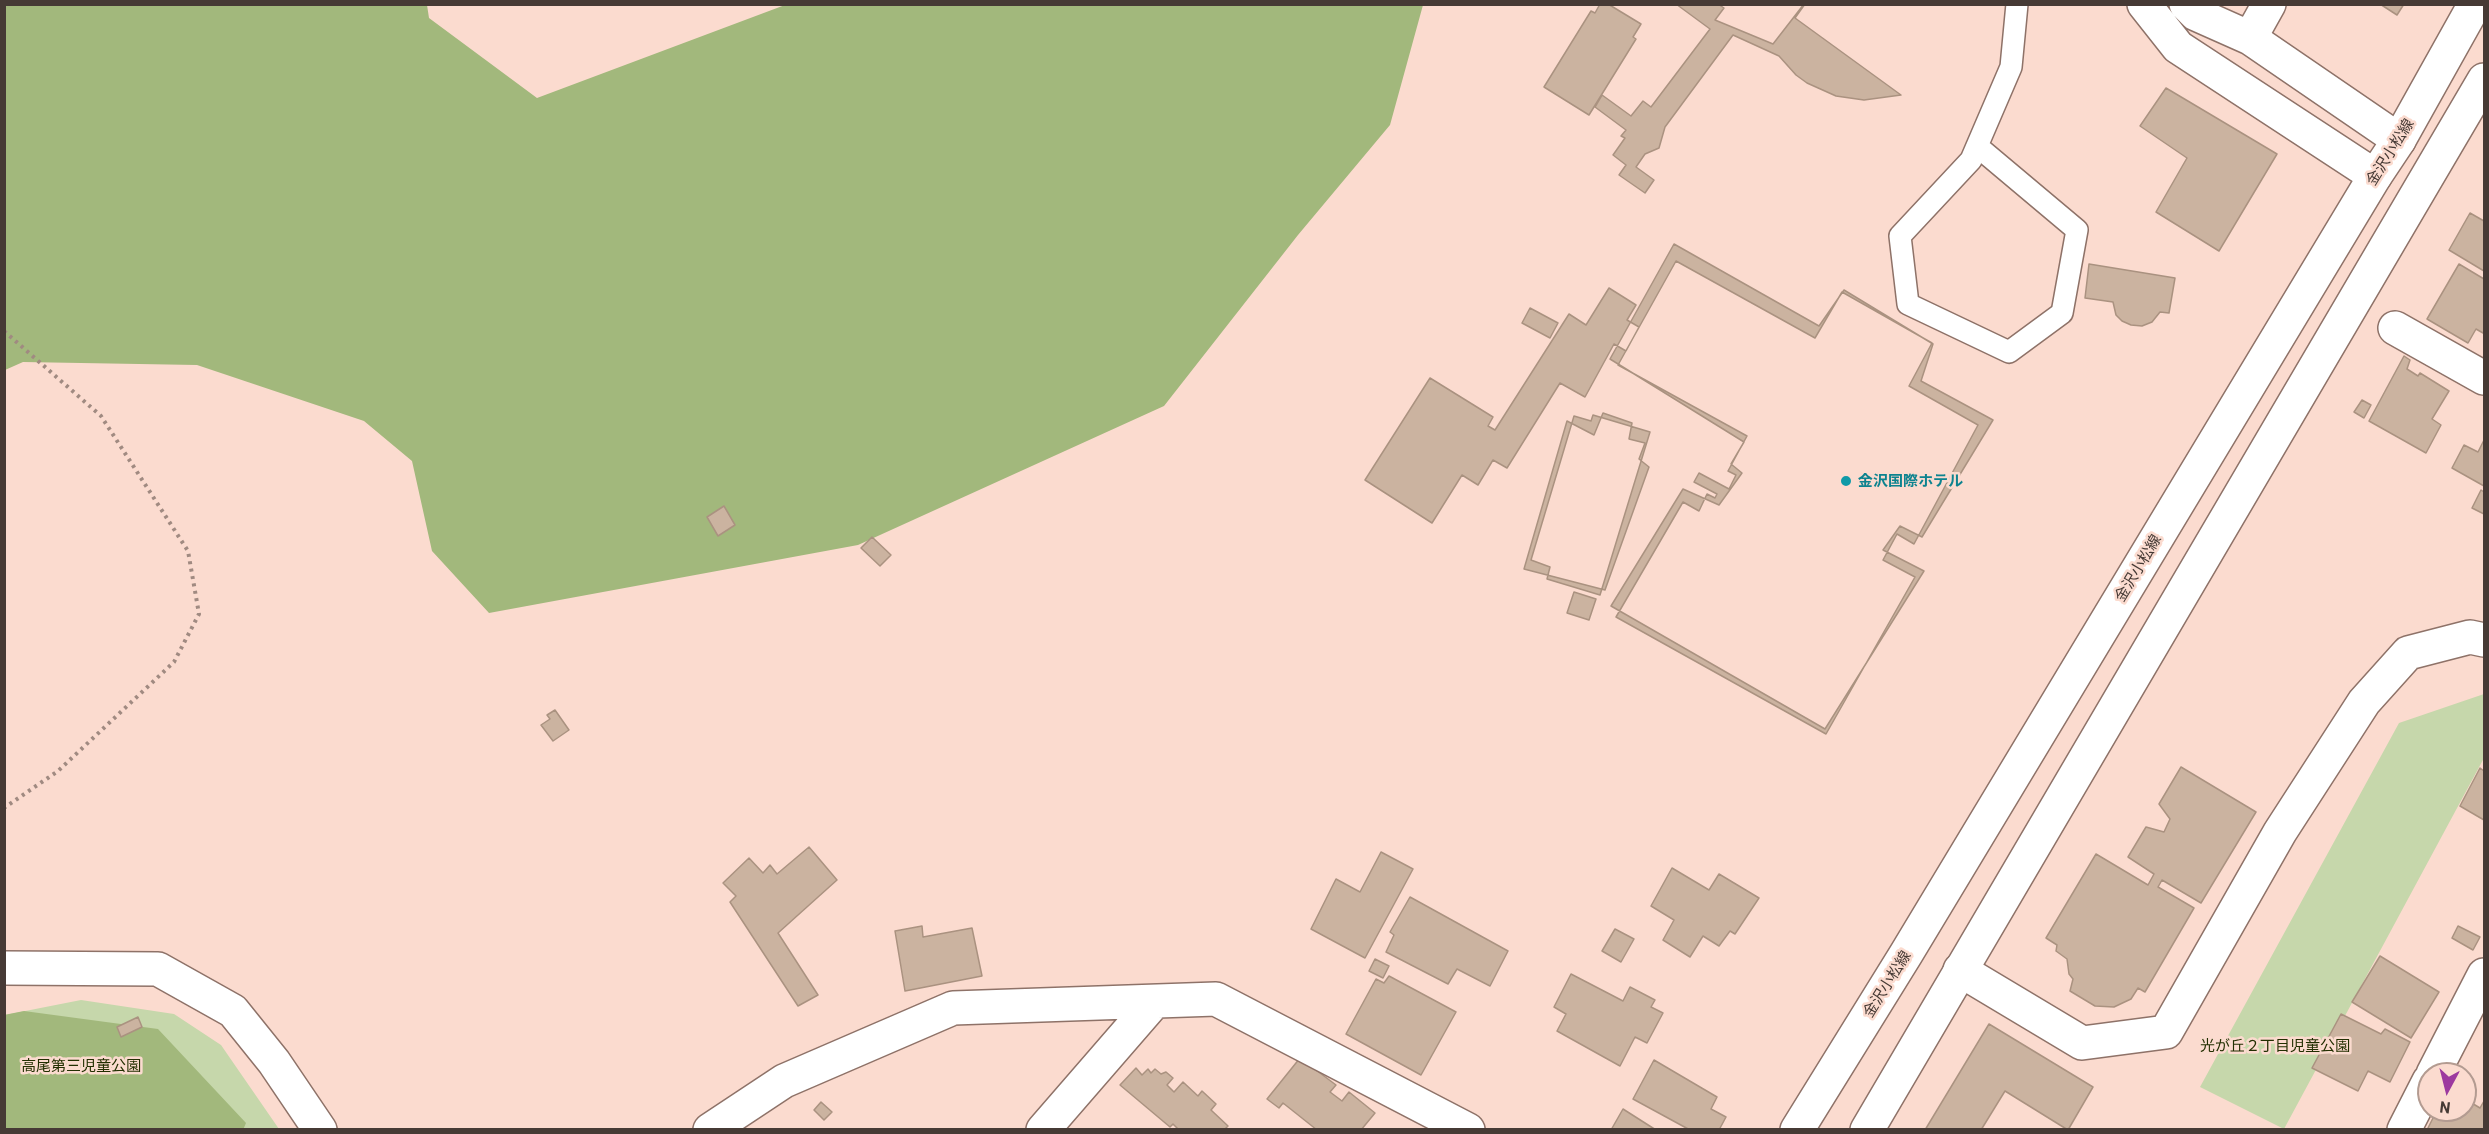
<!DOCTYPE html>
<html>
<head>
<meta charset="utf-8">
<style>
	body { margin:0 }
	#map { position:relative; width:2489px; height:1134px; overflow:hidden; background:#fbdbcf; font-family:Barlow,sans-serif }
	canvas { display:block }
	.frame { position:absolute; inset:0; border:6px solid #463a35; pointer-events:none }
	.north { position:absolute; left:2417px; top:1062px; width:60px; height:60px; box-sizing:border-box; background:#fbdbcf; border:2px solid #b39b91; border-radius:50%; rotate:187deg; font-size:16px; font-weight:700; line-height:24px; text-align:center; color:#463a35 }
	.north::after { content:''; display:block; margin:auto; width:21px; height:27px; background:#9c399f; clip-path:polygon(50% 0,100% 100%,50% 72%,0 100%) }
</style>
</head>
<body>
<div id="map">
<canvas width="2489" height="1134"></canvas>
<div class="frame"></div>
<div class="north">N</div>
</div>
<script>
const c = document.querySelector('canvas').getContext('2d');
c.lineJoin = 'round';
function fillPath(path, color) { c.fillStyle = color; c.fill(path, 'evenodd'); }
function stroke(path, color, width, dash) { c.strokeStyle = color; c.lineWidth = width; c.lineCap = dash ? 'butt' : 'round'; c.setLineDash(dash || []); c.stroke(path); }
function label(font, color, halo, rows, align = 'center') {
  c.font = font + ' Barlow,"Noto Sans JP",sans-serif'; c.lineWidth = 5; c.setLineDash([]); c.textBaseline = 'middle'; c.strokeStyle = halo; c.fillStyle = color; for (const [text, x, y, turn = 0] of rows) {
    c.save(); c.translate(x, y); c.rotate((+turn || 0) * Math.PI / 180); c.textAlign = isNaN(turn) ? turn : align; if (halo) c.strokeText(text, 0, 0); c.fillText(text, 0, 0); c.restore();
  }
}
const green = new Path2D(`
	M2484,694V758L2284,1129L2200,1087L2399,723Z
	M81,1000L174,1014L221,1045L279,1129L5,1130V1015Z`);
const forest = new Path2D(`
	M5,5H427L429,18L537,98L785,5H1423L1390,125L1298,235L1164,406L858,545L489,613L432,551L412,461L364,421L197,365L23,362L5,370Z
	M24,1011L158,1029L246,1123L243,1130L5,1129L4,1015Z`);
const building = new Path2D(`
	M1600,4H1608L1641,24L1633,37L1636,39L1589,115L1544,87L1591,11L1595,13Z
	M1676,4H1805L1795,18L1901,95L1864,100L1836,96L1807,83L1796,75L1779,56L1733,35L1665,127L1659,148L1645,154L1636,167L1654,180L1645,193L1619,175L1626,165L1613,155L1625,138L1621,136L1626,130L1595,107L1602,95L1631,116L1643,101L1651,107L1710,29Z
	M1718,4H1804L1773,44L1715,20L1724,8Z
	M2380,4H2404L2397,15Z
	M2166,88L2277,154L2219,251L2156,212L2187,158L2140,126Z
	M2470,213L2484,221V271L2449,250Z
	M1674,244L1819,326L1844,290L1933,344L1921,381L1993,420L1922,537L1900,526L1883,550L1924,571L1825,729L1611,606L1683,489L1719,505L1742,473L1731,464L1744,442L1610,359Z
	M1676,261L1815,338L1842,292L1932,343L1909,386L1978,425L1914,544L1897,534L1883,560L1915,577L1826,734L1616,617L1683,502L1699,511L1707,494L1715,498L1717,494L1694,482L1699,473L1729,489L1736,475L1728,471L1747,436L1618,365Z
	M2089,264L2175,278L2169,313L2160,312L2152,322L2142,326L2131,325L2122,321L2116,315L2113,302L2085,298Z
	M2459,264L2484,279V331L2483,333L2476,329L2468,343L2427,319Z
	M1609,288L1636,305L1627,320L1639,327L1626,351L1614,344L1585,397L1560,383L1507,468L1493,460L1478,485L1462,475L1432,523L1365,480L1430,378L1493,417L1488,426L1495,430L1569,314L1586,325Z
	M1530,308L1558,323L1550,338L1522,323Z
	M2404,356L2410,360L2407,369L2418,376L2420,373L2449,391L2432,419L2441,425L2426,453L2369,421Z
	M2362,400L2371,405L2364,418L2354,412Z
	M1603,413L1632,423L1629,439L1645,443L1639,459L1649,467L1605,590L1524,569L1567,421L1594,435Z
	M1593,415L1650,432L1600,595L1547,579L1550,567L1531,560L1574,416L1591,421Z
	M2484,440V486L2452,468L2464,445L2478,452Z
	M2481,490L2484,492V514L2472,508Z
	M724,506L735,525L718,536L707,517Z
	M872,537L891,555L880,566L861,548Z
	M1574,592L1596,599L1589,620L1567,613Z
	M555,710L569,730L553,741L541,725L550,719L547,715Z
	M2181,767L2256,812L2201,903L2162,880L2158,887L2194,908L2145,992L2138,988L2131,999L2114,1007L2095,1006L2070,991L2073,979L2069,974L2067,959L2056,951L2057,945L2046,938L2096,854L2148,885L2154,874L2128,857L2146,827L2164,832L2170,819L2159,804Z
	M2480,768L2484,771V820L2460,806Z
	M809,847L837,880L778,933L818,995L798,1006L730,902L736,896L723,883L749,858L763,873L770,865L777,874Z
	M1381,852L1413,869L1365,958L1311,929L1336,879L1360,892Z
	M1672,868L1709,890L1719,874L1759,898L1735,934L1730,931L1719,946L1703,936L1690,957L1663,940L1674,920L1651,906Z
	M1410,897L1508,951L1490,986L1457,969L1448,984L1386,952L1394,935L1390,932Z
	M922,926L923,937L972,928L982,976L905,991L895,931Z
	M2458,926L2480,937L2473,950L2452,938Z
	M1615,929L1634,939L1621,962L1602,951Z
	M2380,956L2439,992L2411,1038L2352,1002Z
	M1375,959L1389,966L1383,978L1369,971Z
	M1571,974L1623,1001L1630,987L1655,1000L1651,1007L1663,1013L1647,1043L1635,1037L1620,1066L1557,1031L1566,1014L1554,1007Z
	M1389,976L1456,1012L1421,1075L1346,1034L1376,979L1384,983Z
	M2341,1014L2381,1034L2385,1029L2410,1042L2390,1082L2368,1071L2358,1091L2312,1068Z
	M138,1017L142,1027L121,1037L117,1027Z
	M1989,1024L2093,1087L2068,1130L2005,1091L1981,1130H1925Z
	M1300,1058L1336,1085L1330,1092L1342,1101L1349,1092L1375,1113L1361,1130H1317L1283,1103L1279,1108L1267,1099Z
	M1654,1060L1717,1097L1711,1109L1726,1117L1719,1130H1690L1633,1099Z
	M1136,1068L1142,1075L1148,1069L1151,1073L1155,1069L1161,1074L1166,1072L1173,1078L1167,1085L1174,1092L1183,1082L1198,1096L1202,1091L1216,1104L1211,1110L1228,1126L1224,1130H1179L1173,1124L1170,1127L1120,1085Z
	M2465,1099L2480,1108L2484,1101V1130H2427L2435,1114L2428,1110H2465Z
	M821,1102L832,1112L824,1120L814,1110Z
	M1623,1109L1656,1130H1611Z`);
const path = new Path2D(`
	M4,331L101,416L188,551L199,614L174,662L58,771L4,808`);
const service = new Path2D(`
	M1977,146L2077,230L2062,313L2009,352L1908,304L1900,236L1971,160L2011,67L2017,4`);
const minor = new Path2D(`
	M2144,4L2178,47L2375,176
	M2186,4L2196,14L2250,38L2399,140
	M2250,38L2269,4
	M2395,328L2484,378
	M4,968L158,969L233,1011L274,1062L320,1130
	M2433,1074L2484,975
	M710,1130L784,1081L953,1008L1216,999L1468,1130
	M1043,1130L1154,1002
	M2404,1130L2429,1081`);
const tertiary = new Path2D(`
	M1960,970L2082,1043L2166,1032L2280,832L2364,702L2408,653L2470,637L2484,640`);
const primary = new Path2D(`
	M1797,1130L1906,954L2375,176L2399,140L2475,4
	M1867,1130L2484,80`);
const markers = [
	[1846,481,6,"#0f9aa8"]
];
const streetNames = [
	["金沢小松線",2390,152,-58],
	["金沢小松線",2138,568,-59],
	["金沢小松線",1887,984,-58]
];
const cultureNames = [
	["金沢国際ホテル",1858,481]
];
const parkNames = [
	["光が丘２丁目児童公園",2275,1046],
	["高尾第三児童公園",81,1066]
];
fillPath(green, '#c6d7ab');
fillPath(forest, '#a2b87c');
fillPath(building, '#cbb3a0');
stroke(building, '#aa9280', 1.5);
stroke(service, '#8e7268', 24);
stroke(minor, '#8e7268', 36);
stroke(tertiary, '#8e7268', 36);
stroke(primary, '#8e7268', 36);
stroke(path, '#a08a81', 4, [3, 4.5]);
stroke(service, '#fff', 21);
stroke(minor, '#fff', 33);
stroke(tertiary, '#fff', 33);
stroke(primary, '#fff', 33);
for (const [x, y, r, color] of markers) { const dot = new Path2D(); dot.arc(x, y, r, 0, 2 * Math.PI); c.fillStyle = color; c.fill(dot); stroke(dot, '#fbdbcf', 2); }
label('15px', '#463a35', '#fbdbcf', streetNames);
label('bold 15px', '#0d838f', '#fbdbcf', cultureNames, 'left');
label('15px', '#222f01', '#fbdbcf', parkNames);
</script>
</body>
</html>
